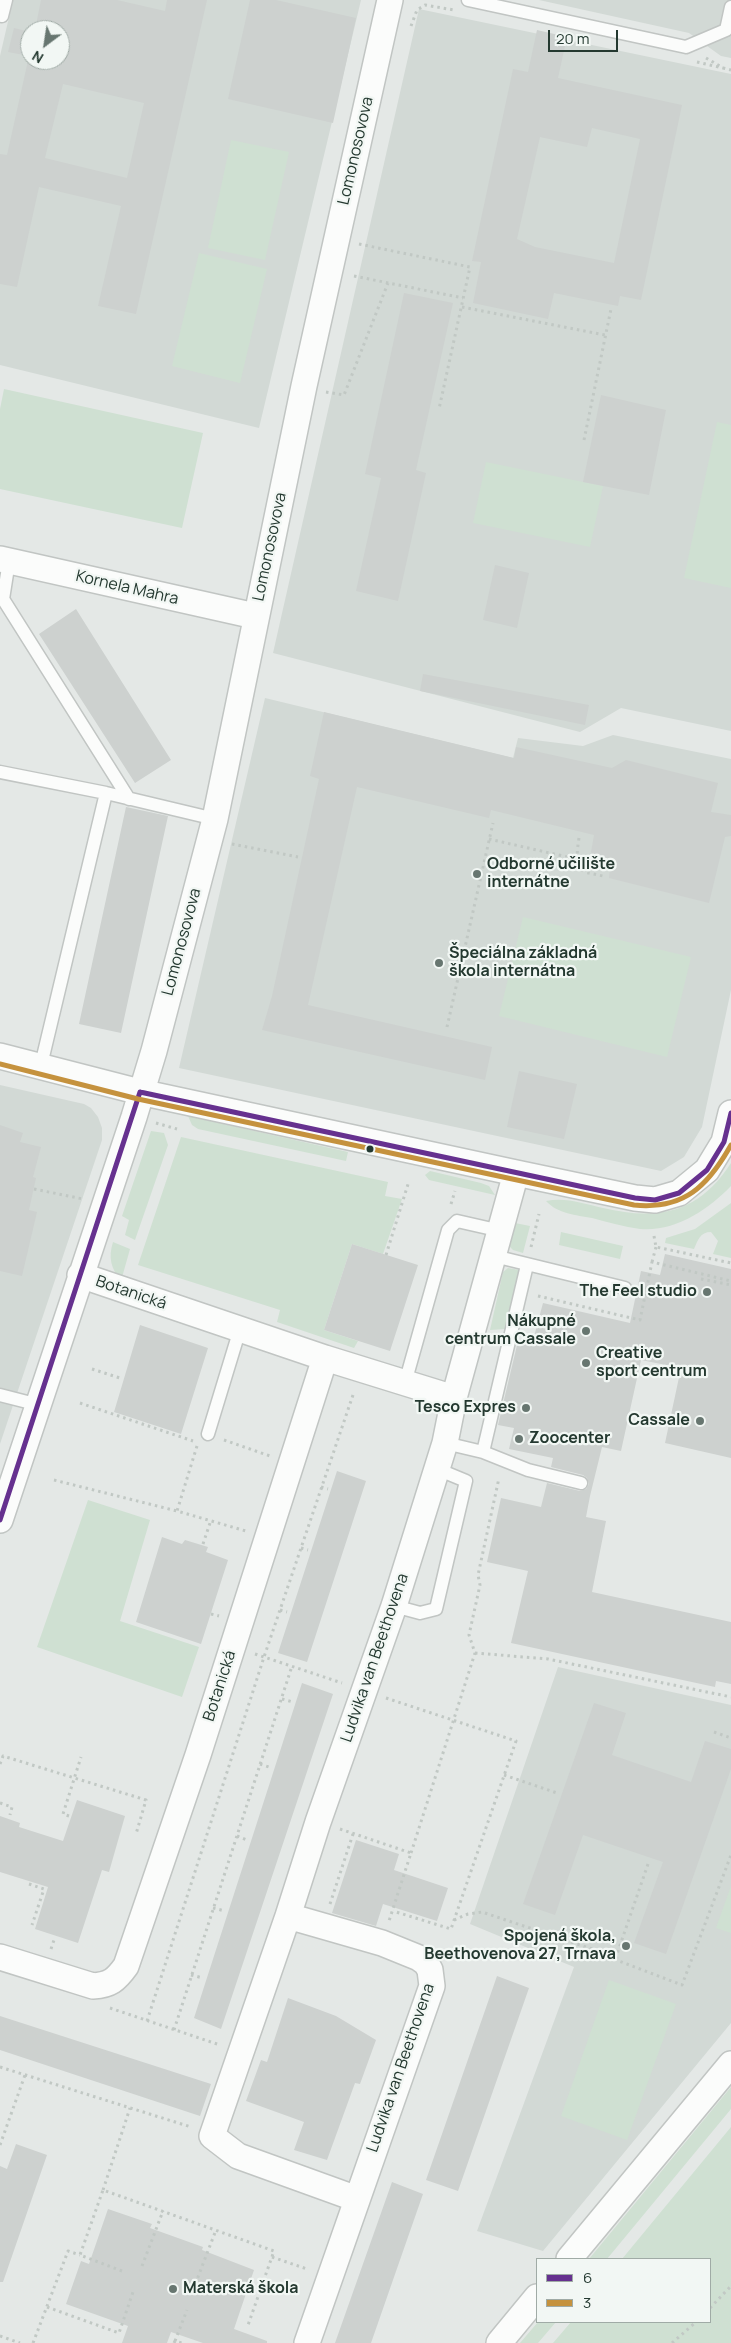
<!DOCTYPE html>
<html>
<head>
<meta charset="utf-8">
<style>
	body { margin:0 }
	#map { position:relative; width:731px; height:2343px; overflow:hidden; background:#e4e8e6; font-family:Manrope,sans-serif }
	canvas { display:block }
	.legend { position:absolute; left:536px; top:2258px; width:175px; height:65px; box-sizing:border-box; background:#f2f7f4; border:1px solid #a0aba6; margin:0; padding:6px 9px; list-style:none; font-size:15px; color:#243930 }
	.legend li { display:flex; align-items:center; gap:10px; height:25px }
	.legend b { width:25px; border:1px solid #a0aba6 }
	.north { position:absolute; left:20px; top:20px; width:50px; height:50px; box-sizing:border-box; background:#f2f7f4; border:1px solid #a0aba6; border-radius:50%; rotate:211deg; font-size:14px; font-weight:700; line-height:20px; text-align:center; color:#243930 }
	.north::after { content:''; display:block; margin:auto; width:18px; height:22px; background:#677670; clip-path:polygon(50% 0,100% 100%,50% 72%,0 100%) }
	.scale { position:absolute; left:548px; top:30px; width:70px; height:22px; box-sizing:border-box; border:2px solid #243930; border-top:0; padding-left:6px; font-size:15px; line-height:18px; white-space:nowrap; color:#243930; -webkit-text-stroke:4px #f2f7f4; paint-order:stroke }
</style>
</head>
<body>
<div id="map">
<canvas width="731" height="2343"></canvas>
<ul class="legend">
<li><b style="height:6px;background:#66318f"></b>6</li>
<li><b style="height:6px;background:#c5923e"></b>3</li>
</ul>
<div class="north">N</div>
<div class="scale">20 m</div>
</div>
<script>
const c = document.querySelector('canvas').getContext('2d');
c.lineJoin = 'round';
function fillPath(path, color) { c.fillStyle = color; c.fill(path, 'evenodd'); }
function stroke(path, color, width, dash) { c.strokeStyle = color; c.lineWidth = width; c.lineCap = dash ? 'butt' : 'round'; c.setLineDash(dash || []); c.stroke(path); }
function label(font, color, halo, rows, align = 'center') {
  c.font = font + ' Manrope,sans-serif'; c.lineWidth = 4.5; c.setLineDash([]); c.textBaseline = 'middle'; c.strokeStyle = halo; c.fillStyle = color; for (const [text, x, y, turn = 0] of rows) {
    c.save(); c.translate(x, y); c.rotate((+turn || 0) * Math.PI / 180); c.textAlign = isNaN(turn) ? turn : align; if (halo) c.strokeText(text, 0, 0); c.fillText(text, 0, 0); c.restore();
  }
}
const built = new Path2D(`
	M13,0H361L259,428L0,365V56ZM30,30H60V60H30Z
	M539,0H731V58L721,56L689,33Z
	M419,9L731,74V731L621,708L580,732L273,653Z
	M265,698L513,758L518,738L583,746L613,735L731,759V990L702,1127L684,1157L661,1171L179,1068Z
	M0,1085L84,1104L91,1108L98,1117L102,1128V1140L0,1444Z
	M558,1667L731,1705V2023L543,2251L477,2231L574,1967L470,1924Z`);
const green = new Path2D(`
	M231,140L289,152L265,260L208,248Z
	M199,253L267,269L240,383L172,366Z
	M4,389L203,433L182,528L0,489V409Z
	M717,422L731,425V588L684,578Z
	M486,462L603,486L590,547L473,523Z
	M523,917L691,957L667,1057L499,1016Z
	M188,1116L348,1152L346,1161L198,1129L192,1125Z
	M151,1131L164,1133L168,1145L135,1240L125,1235L129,1220L122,1216Z
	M181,1137L388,1182L385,1196L402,1199L383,1254L352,1244L324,1330L358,1341L354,1348L277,1322L280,1310L138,1265Z
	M731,1163V1186C708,1210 675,1232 640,1229C624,1227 608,1222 592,1218C576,1215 558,1214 546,1201C566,1197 584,1204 603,1208C658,1221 699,1213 731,1163Z
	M430,1171L481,1183L489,1186L495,1195L429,1180L425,1175Z
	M731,1203V1258L713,1254L718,1241L711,1232C700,1232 698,1240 694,1249L665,1243L666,1238L695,1229Z
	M515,1223L530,1226L523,1253L513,1250L509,1246Z
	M561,1232L623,1246L620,1259L559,1245Z
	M113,1242L130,1249L121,1281C111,1268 108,1258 113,1242Z
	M508,1268L520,1270L505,1329L490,1330L503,1272Z
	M88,1500L150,1520L120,1621L199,1647L182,1697L37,1647Z
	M731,1886V1933L716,1928Z
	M609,1980L676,2004L627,2140L561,2116Z
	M731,2087V2109L607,2259H589Z
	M731,2127V2343H553L571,2322H710V2259H622Z
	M538,2322H556L538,2343H520Z`);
const building = new Path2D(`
	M41,0H117L165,11L167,0H207L136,314L98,306L121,206L39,187L17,287L0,284V154L7,155L29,56L8,52L14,28L30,32V60H60V30H35ZM63,84L144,103L127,178L45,158Z
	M250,0H276L356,18L333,123L228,99Z
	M537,30L567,37L558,78L682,105L641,300L620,296L618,306L554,293L548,319L473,303L481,262L472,261L513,69L528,72ZM592,128L640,139L614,263L535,247L517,239L540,137L587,147Z
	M404,293L453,303L416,470L426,473L398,601L356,591L381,478L365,474Z
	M601,395L666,410L649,495L583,482Z
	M495,565L529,573L517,628L483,620Z
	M76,609L171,760L135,783L39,634Z
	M423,674L589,705L585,725L420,691Z
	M324,712L514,758L516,747L612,768L626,760L718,783L711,812L731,815V836L725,837L709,903L609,878L610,867L599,864L591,852L594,835L491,810L489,818L357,787L308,1005L492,1047L485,1080L262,1030L272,996L319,779L310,776Z
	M126,807L168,816L121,1033L79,1024Z
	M519,1071L577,1084L564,1139L507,1127Z
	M0,1125L23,1133L20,1142L41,1147L33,1177L36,1178L29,1210L37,1212L22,1276L0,1271Z
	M352,1244L418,1265L390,1351L324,1330Z
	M665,1254L731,1269V1458L665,1443L681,1368L641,1360L621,1451L602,1447L590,1496L586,1517L606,1521L592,1592L731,1622V1684L716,1681L715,1687L511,1643L528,1571L487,1562L501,1498L541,1507L547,1483L580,1491L586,1489L589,1484L587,1478L583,1475L551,1467L553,1458L509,1449L514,1428L498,1425L518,1341L532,1344L543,1303L630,1323L641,1271L660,1275Z
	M140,1325L208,1348L181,1434L114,1412Z
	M337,1471L366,1481L307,1662L278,1653Z
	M162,1537L182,1544L185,1540L208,1547L206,1552L228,1560L201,1644L136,1622Z
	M302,1683L333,1694L221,2029L194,2018Z
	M594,1703L626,1713L612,1755L691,1782L705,1741L731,1749V1769L666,1954L634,1943L663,1862L583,1835L555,1915L523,1904Z
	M77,1800L125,1816L109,1872L102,1870L78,1943L35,1929L48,1887L0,1872V1816L20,1823L19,1827L63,1841Z
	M356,1840L399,1854L394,1870L448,1888L437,1921L383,1904L376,1926L332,1913Z
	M497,1976L529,1988L458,2191L426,2180Z
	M288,1998L336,2016L376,2040L360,2084L355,2083L327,2160L294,2150L304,2122L246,2101L261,2060L267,2062Z
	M0,2016L211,2084L200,2116L0,2050Z
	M16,2144L47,2155L3,2282H0V2166L7,2169Z
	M392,2182L423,2194L371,2343H335Z
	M108,2209L152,2224L150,2228L203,2247L202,2250L254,2270L234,2329L267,2341V2343H203L171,2332L167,2343H122L128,2326L66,2304L81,2261L89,2264Z`);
const path = new Path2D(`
	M411,26L417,10L425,5L454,10
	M706,58L723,68L731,70
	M697,62L723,68
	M359,244L470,267L439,409
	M354,276L463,298
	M462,307L605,335
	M326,392L344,395L388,283
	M584,440L611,309
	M579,838C577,852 575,861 584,872L603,876
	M489,839L576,859
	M232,844L298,857
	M447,1027L493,823
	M156,1123L177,1129
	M34,1189L83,1199
	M451,1204L455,1191
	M654,1236L656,1247L731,1263
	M531,1247L539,1214
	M386,1255L409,1181
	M652,1262L656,1247
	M701,1279L731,1285
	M538,1296L640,1320L652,1262L731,1281
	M92,1369L120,1378
	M80,1403L193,1441
	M224,1440L270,1456
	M197,1446L177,1511L246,1531
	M54,1480L177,1511
	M321,1487L328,1489
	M203,1544L211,1520
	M301,1548L308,1550
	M280,1610L287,1612
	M211,1614L219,1616
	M475,1653L548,1659L731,1697
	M255,1654L342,1683
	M386,1698L516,1741L451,1929L393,1911
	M282,1699L293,1702
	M714,1732L731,1738
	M0,1764L3,1756L146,1800L136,1834
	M260,1764L272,1768
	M504,1775L557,1793
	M0,1803L12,1807L10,1815
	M69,1816L63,1814L81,1757
	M340,1829L411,1853L389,1921
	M237,1836L247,1840
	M411,1853L475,1653L469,1635L480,1585L478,1575L499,1478
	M29,1884L44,1889L32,1925
	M330,1904L353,1834
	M213,1908L225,1911
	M454,1920L468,1914L482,1912L616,1957L648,1864
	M51,1949L54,1940
	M616,1957L619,1961L682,1985L731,1855
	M191,1975L203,1978
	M110,2008L220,2045
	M147,2021L264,1657L354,1392
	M174,2030L292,1666
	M0,2067L191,2127
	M0,2145L25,2075
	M103,2190L130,2108
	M272,2257L307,2269
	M142,2266L163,2211
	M122,2271L80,2255L103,2190L274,2251L247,2328
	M193,2290L216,2230
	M47,2307L119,2333L133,2292
	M710,2308L731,2286
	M0,2336L20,2343
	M175,2341L187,2310
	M33,2343L68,2251L80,2255
	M174,2343L175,2341L182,2343
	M672,2343L696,2322`);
const lane = new Path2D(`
	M468,0L686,47L726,30L731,7
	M0,15L2,16L6,0
	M9,561L3,599L129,799
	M0,772L106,793L215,819
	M41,1065L106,793
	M494,1256L625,1288
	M405,1383L448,1230L457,1221L501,1231
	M0,1395L39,1405
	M208,1434L240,1329
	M445,1443L483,1452L528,1470L581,1483
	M483,1452L527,1265
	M394,1606L420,1613L436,1609L466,1481L437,1469`);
const street = new Path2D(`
	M0,559L255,616
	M0,1056L140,1092L516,1173L635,1198L655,1200L679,1193L707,1170L724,1142L731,1113
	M325,1358L454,1398
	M0,1520L134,1117L154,1051L215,819L304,386L390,0
	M288,1916L382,1943L419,1958L426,1963L430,1970L432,1986L307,2343
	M0,1957L93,1986C110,1985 116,1980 126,1966L198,1755L325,1358L80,1275
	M357,2199L238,2156L212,2136L288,1916L318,1822L394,1606L445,1443L454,1398L516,1173
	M569,2259L731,2064
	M499,2343L537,2297`);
const bus1 = new Path2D(`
	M140,1092L635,1198L655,1200L679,1193L707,1170L724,1142L731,1113
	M0,1520L140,1092`);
const bus2 = new Path2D(`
	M0,1064L138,1099L634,1205C684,1210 708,1186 731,1145`);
const markers = [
	[477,874,5,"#677670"],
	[439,963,5,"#677670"],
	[370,1149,4.5,"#243930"],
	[707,1292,5,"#677670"],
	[586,1331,5,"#677670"],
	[586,1363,5,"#677670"],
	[526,1408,5,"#677670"],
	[700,1421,5,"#677670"],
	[519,1439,5,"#677670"],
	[626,1946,5,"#677670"],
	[173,2289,5,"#677670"]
];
const streetNames = [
	["Lomonosovova",356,151,-77],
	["Lomonosovova",270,547,-78],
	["Kornela Mahra",127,588,13],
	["Lomonosovova",182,942,-75],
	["Botanická",131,1293,19],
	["Ludvika van Beethovena",375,1658,-71],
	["Botanická",220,1686,-72],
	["Ludvika van Beethovena",401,2068,-71]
];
const poiNames = [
	["Odborné učilište",487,865],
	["internátne",487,883],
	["Špeciálna základná",449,954],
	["škola internátna",449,972],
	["The Feel studio",697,1292,"right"],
	["Nákupné",576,1322,"right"],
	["centrum Cassale",576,1340,"right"],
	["Creative",596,1354],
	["sport centrum",596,1372],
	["Tesco Expres",516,1408,"right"],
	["Cassale",690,1421,"right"],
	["Zoocenter",529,1439],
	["Spojená škola,",616,1937,"right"],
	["Beethovenova 27, Trnava",616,1955,"right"],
	["Materská škola",183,2289]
];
fillPath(built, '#d2d9d5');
fillPath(green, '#cfe0d2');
fillPath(building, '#cdd1cf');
stroke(lane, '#c1c5c3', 15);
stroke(street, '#c1c5c3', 28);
stroke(path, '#c1c8c4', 3, [2.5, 4]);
stroke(lane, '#fbfcfb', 12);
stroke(street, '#fbfcfb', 25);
stroke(bus1, '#66318f', 5);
stroke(bus2, '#c5923e', 5);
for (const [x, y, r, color] of markers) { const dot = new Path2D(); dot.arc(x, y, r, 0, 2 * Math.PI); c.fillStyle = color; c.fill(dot); stroke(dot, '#f2f7f4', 2); }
label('16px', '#243930', '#f2f7f4', streetNames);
label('bold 16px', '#243930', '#f2f7f4', poiNames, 'left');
</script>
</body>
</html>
